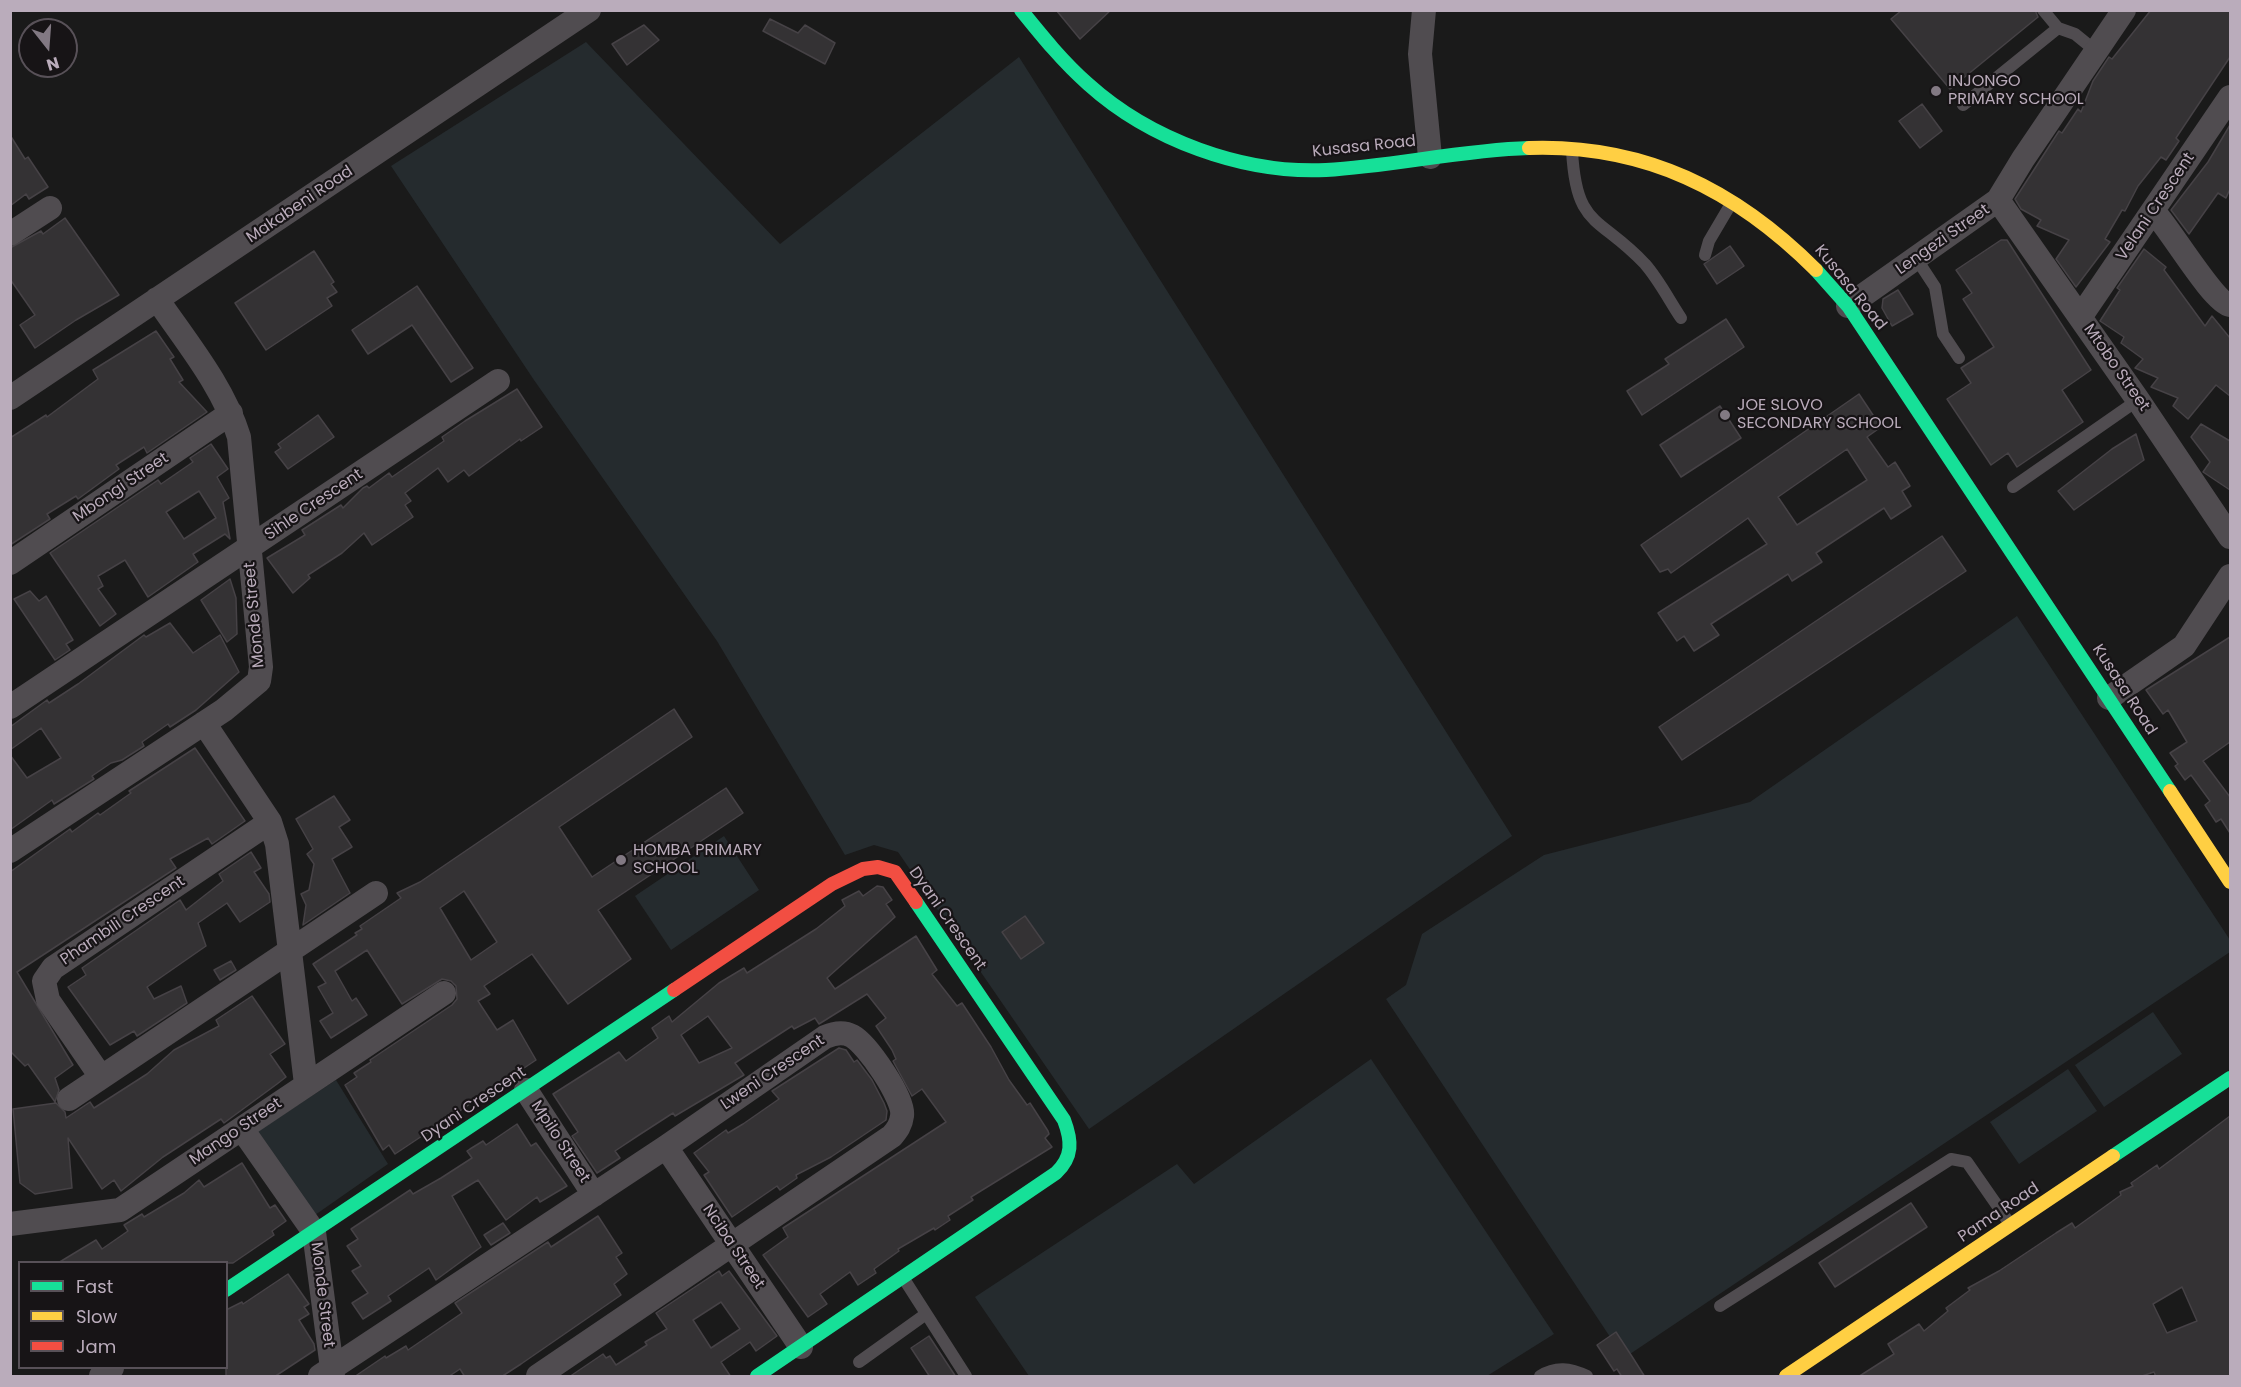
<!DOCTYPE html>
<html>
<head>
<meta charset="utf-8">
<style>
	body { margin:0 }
	#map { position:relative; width:2241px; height:1387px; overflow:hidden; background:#1a1a1a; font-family:Poppins,sans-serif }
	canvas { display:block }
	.frame { position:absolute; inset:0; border:12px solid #baacbb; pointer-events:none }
	.legend { position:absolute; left:18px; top:1261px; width:210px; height:108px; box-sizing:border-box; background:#171416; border:2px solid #585158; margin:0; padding:8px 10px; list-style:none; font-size:18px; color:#baacbb }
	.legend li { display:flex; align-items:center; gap:12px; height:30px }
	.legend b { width:30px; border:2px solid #585158 }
	.north { position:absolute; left:18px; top:18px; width:60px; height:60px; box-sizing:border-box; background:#171416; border:2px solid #585158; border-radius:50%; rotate:163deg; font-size:16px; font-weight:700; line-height:24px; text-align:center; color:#baacbb }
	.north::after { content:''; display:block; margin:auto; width:21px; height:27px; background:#827983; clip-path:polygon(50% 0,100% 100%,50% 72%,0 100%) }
</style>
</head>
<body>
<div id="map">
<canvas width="2241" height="1387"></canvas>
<div class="frame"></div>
<ul class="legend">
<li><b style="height:8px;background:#16e098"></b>Fast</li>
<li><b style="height:8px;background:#ffcf43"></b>Slow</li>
<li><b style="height:8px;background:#f24e42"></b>Jam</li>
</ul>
<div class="north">N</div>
</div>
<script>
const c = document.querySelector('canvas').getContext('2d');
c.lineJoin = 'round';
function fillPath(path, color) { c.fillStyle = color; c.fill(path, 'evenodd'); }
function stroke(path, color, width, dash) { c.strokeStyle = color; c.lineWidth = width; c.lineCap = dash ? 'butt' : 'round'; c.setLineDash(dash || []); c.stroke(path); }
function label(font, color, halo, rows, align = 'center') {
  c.font = font + ' Poppins,sans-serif'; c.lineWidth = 4.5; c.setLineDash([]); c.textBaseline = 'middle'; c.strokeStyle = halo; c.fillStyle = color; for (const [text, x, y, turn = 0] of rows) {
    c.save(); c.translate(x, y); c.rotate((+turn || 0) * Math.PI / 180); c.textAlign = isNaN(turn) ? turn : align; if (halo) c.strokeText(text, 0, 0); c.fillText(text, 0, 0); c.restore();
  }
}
const green = new Path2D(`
	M586,42L780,244L1019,57L1512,836L1089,1129L898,852L874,845L845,855L717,641L534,380L391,166Z
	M2017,616L2230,940V952L1624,1358L1386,999L1406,985L1422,934L1544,855L1750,802Z
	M724,836L759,890L671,950L635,896Z
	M2153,1012L2182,1054L2104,1107L2075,1065Z
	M1371,1059L1554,1334L1487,1376H1029L975,1297L1177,1164L1194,1184Z
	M2068,1069L2097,1111L2019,1164L1990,1122Z
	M336,1080L388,1164L315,1215L255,1133Z`);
const building = new Path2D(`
	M1056,10H1111L1080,39Z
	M1902,10H2035L2038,17L1950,89L1891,19Z
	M2151,10H2230V57L2176,138L2179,141L2166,160L2161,157L2138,186L2125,211L2122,210L2105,239L2110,242L2076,287L2056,259L2069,240L2037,226L2041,220L2021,209L2015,199L2059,131L2062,133L2078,109L2081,112L2093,81L2109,57L2112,59Z
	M770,19L798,33L805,25L835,43L825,64L763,31Z
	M644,25L659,40L627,65L612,44Z
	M1922,104L1942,131L1920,148L1899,121Z
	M2230,125V189L2226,198L2218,193L2189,234L2171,210L2208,162Z
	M10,135L25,159L28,157L48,187L29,199L26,194L10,206Z
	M65,218L119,295L76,320L35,348L20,325L35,315L10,279V248L41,231L43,234Z
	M2001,240H2007L2091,370L2062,390L2083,422L2017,467L2008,453L1991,465L1947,399L1971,383L1961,368L1994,347L1963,299L1972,293L1956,270Z
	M1730,246L1744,266L1717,284L1704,264Z
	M2144,249L2166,267L2164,270L2205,326L2212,316L2230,338V396L2216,385L2188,419L2173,406L2178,398L2151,387L2158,378L2135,368L2143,359L2121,343L2124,337L2100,321L2120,290L2117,288Z
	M314,251L334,282L331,284L337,292L327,298L332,306L266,350L235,303Z
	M417,286L473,368L451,382L412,325L368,354L352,330Z
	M1898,290L1913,314L1892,326L1882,308L1883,299Z
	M1726,319L1744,347L1642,415L1627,391L1669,364L1665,359Z
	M156,331L174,357L170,359L183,380L179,382L207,412L147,453L144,447L116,465L119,469L78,499L76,496L47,514L50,519L10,545V438L46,415L47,417L98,379L93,370Z
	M517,389L542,427L521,441L520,439L469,476L464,470L448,482L438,468L405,493L411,501L405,505L413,517L372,545L364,533L342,553L308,575L310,578L293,593L267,558L305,535L302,530L341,505L343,508L363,488L367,486L369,488L389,473L392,477L444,441L442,437L465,421Z
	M1859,394L1881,427L1867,437L1888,467L1895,462L1910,486L1902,491L1911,506L1891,519L1884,508L1816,553L1822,562L1792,581L1788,574L1711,624L1719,635L1694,651L1684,636L1677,641L1658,613L1767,544L1748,518L1671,573L1668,569L1660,572L1641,545ZM1847,449L1867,480L1797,525L1778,497Z
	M1720,406L1741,438L1681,477L1660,445Z
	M318,415L334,437L288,469L275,452L281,448L278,444Z
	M2201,424L2230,441V490L2203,472L2210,462L2191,437Z
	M2136,434L2144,460L2074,510L2058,491L2112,449Z
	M211,444L228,469L217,477L229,498L223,502L230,539L225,534L193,554L198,562L148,597L125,560L98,576L103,586L98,589L116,614L100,626L50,553L158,480L161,484L193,462L190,458ZM199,491L216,518L184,539L166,512Z
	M1942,536L1966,571L1682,760L1659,727Z
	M230,579L236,598L237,634L227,642L201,600Z
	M30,591L39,601L46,596L73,640L66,644L70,650L55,660L14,599Z
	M170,623L193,653L220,635L239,672L196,710L170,727L168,724L142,742L144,746L122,760L111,763L92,776L94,779L54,804L52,800L10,830V755L27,778L61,758L41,728L10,750V727L47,700L49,703L78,684L144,635L146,637Z
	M2230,637V742L2203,761L2230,797V833L2221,819L2216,822L2205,805L2210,801L2191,775L2185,780L2175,766L2178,764L2170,753L2187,742L2168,710L2163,714L2146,690Z
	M674,709L692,737L559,827L592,877L726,788L743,813L598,910L631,959L568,1004L532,954L484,986L490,994L478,1001L497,1030L513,1020L536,1060L395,1154L389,1145L383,1150L345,1085L357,1077L354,1073L371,1062L370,1060L452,1005L457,999L456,986L451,981L442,979L402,1004L367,950L335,971L352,1001L356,998L367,1015L331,1038L320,1021L333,1013L318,987L326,983L313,964L357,935L355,933L362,929L360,926L401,898L397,893L420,882ZM464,891L497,942L471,960L440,908Z
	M195,748L245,821L212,844L208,838L170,859L176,868L17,972L73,1065L55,1078L59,1090L55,1102L28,1064L25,1066L10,1051V872L70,829L72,832L98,813L100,815L131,793L129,791Z
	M334,796L350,820L339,827L352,847L332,859L350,893L303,925L306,905L301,894L309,890L314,864L307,854L313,849L296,819Z
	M251,852L261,868L254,872L269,894L270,902L240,922L227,903L198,923L206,946L147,987L154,999L181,986L187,1003L137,1036L134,1031L110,1045L68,987L86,975L82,968L180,900L186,910L223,881L219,874Z
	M877,886L883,887L892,900L886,904L895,917L827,978L835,989L916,936L937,970L932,974L957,1006L962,1003L991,1047L1009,1080L1027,1105L1030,1103L1048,1131L1049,1134L1045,1138L1052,1147L971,1197L973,1200L948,1216L950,1220L935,1230L934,1228L898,1249L899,1251L874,1269L876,1273L858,1285L850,1272L820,1294L827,1304L808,1317L763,1255L788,1237L783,1228L946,1122L922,1089L912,1096L893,1061L896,1059L892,1050L876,1026L886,1018L867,994L819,1024L815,1018L794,1029L792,1026L735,1063L744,1075L675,1116L673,1113L639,1135L615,1151L620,1158L597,1173L572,1136L578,1132L553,1094L619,1052L626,1061L658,1038L652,1028L669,1016L672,1022L719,983L744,968L747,973L816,929L845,906L842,900L859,891L863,896ZM708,1016L732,1048L699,1063L681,1035Z
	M1025,916L1044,943L1021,959L1002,932Z
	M231,961L236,970L220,980L214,970Z
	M252,996L285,1044L270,1054L286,1077L277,1084L224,1123L221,1119L163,1157L121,1191L114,1180L102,1189L68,1138L72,1188L35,1194L20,1183L13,1109L56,1103L65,1112L66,1118L90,1102L94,1108L147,1074L174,1050L219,1026L216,1020Z
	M839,1048L846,1050L854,1062L857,1060L872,1080L884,1103L887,1111L886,1120L831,1157L796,1175L797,1178L780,1190L777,1186L732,1217L704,1175L709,1172L694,1153L726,1130L728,1133L743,1124L779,1099L772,1091Z
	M2230,1116V1377H2156L2154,1372L2139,1377H1858L1894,1354L1888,1344L1919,1324L1924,1331L1948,1311L1946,1308L1970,1290L1968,1288L1999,1271L2056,1233L2072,1223L2075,1228L2121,1195L2120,1192L2133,1186L2131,1183L2157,1165L2159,1169ZM2182,1287L2197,1321L2167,1333L2153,1304Z
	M517,1124L531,1146L536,1143L567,1186L540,1202L537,1197L506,1220L478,1180L452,1196L481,1247L436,1280L429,1268L388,1296L391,1301L363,1319L352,1303L368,1293L352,1271L361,1266L347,1246L358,1239L351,1229L410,1190L413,1194L441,1178L472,1158L467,1151L470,1149L483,1141L486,1145Z
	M242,1163L270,1208L275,1205L286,1221L272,1231L274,1235L233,1263H58L96,1240L102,1249L128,1231L124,1225L142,1214L144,1217L184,1193L199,1180L204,1187Z
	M1911,1203L1927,1227L1835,1287L1819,1263Z
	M598,1216L622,1253L616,1257L627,1274L614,1284L621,1295L521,1364L501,1377H465L460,1369L448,1377H354L385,1356L386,1358L406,1346L408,1350L462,1313L455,1303L548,1242L551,1247Z
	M503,1223L510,1233L491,1245L484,1235Z
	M719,1271L722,1276L729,1271L777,1336L756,1351L750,1342L721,1362L731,1377H569L603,1354L606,1358L610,1356L616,1365L647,1345L645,1342L667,1329L656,1313ZM721,1302L740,1329L711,1348L693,1320Z
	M288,1274L309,1304L304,1307L309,1314L299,1320L314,1344L315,1350L274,1377H226V1310L242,1302L243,1304Z
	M1616,1332L1633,1358L1645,1377H1622L1617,1369L1614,1371L1597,1345Z
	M929,1336L956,1377H930L911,1348Z`);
const lane = new Path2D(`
	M2043,10L2058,28
	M1963,105L2058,28L2075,34L2097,52
	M1572,150C1576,229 1599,215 1645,264C1659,280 1669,300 1681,318
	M1705,255L1709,241L1732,202
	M1916,258L1935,287L1943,334L1959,358
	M2013,487L2138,400
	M904,1279L966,1376
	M1720,1306L1951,1159L1967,1162L2010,1224
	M859,1362L926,1314
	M1540,1376C1556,1366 1570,1368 1587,1376`);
const street = new Path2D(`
	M1424,10L1420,54L1430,157
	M1998,200L2138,400L2230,537
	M2154,212C2171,230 2213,302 2230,305
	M10,234L50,208
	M1848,306L1998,200L2023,159L2124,10
	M2081,316L2230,97
	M10,398L589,10
	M10,563L231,413
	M2109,698L2184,646L2230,576
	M10,707L498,381
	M204,723L270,822L277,844L306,1084
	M10,851L224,710L259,681L261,667L239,437C223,386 187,343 157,299
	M101,1077L48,1000L44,981L53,968L270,822
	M526,1090L594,1195
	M69,1099L376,893
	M242,1129L314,1232L333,1376
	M666,1147L801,1347
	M10,1224L120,1210L444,993
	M101,1376L112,1368
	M320,1376L666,1147L825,1037C834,1033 843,1031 852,1036C867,1044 905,1099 902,1116C901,1125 897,1130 892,1136L538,1376`);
const fast = new Path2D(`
	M1021,10C1042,36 1063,62 1088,84C1150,140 1243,174 1326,170C1394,166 1461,150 1529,148
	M1816,270L1848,306L2170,791
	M2113,1156L2230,1078
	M226,1290L674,990
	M757,1376L1056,1173C1073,1157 1072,1141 1064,1120L916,902`);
const slow = new Path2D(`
	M1529,148C1645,144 1736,190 1816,270
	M2170,791L2230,882
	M1786,1376L2113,1156`);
const jam = new Path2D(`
	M674,990L832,884L863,869L878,867L895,872L916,902`);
const markers = [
	[1936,91,6,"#827983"],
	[1725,415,6,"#827983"],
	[621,860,6,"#827983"]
];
const poiNames = [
	["INJONGO",1948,82],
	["PRIMARY SCHOOL",1948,100],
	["JOE SLOVO",1737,406],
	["SECONDARY SCHOOL",1737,424],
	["HOMBA PRIMARY",633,851],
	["SCHOOL",633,869]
];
const streetNames = [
	["Kusasa Road",1364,147,-6],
	["Makabeni Road",300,205,-34],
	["Velani Crescent",2156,207,-56],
	["Lengezi Street",1943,240,-35],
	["Kusasa Road",1850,288,51],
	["Mtobo Street",2116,368,55],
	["Mbongi Street",121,488,-34],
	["Sihle Crescent",314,505,-34],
	["Monde Street",255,615,-95],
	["Kusasa Road",2124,690,57],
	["Dyani Crescent",947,919,55],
	["Phambili Crescent",123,921,-34],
	["Lweni Crescent",773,1073,-34],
	["Dyani Crescent",474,1105,-34],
	["Mango Street",236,1132,-34],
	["Mpilo Street",560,1142,57],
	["Pama Road",1999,1213,-34],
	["Nciba Street",733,1247,56],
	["Monde Street",322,1295,83]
];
fillPath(green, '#252b2e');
fillPath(building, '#343234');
stroke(building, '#464246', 1.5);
stroke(lane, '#504c50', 12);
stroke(street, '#504c50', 24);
stroke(fast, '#16e098', 14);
stroke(slow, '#ffcf43', 14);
stroke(jam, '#f24e42', 14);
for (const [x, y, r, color] of markers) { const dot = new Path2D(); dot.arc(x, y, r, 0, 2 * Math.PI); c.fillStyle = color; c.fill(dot); stroke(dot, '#171416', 2); }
label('16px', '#baacbb', '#171416', poiNames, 'left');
label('16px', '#baacbb', '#171416', streetNames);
</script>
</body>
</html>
